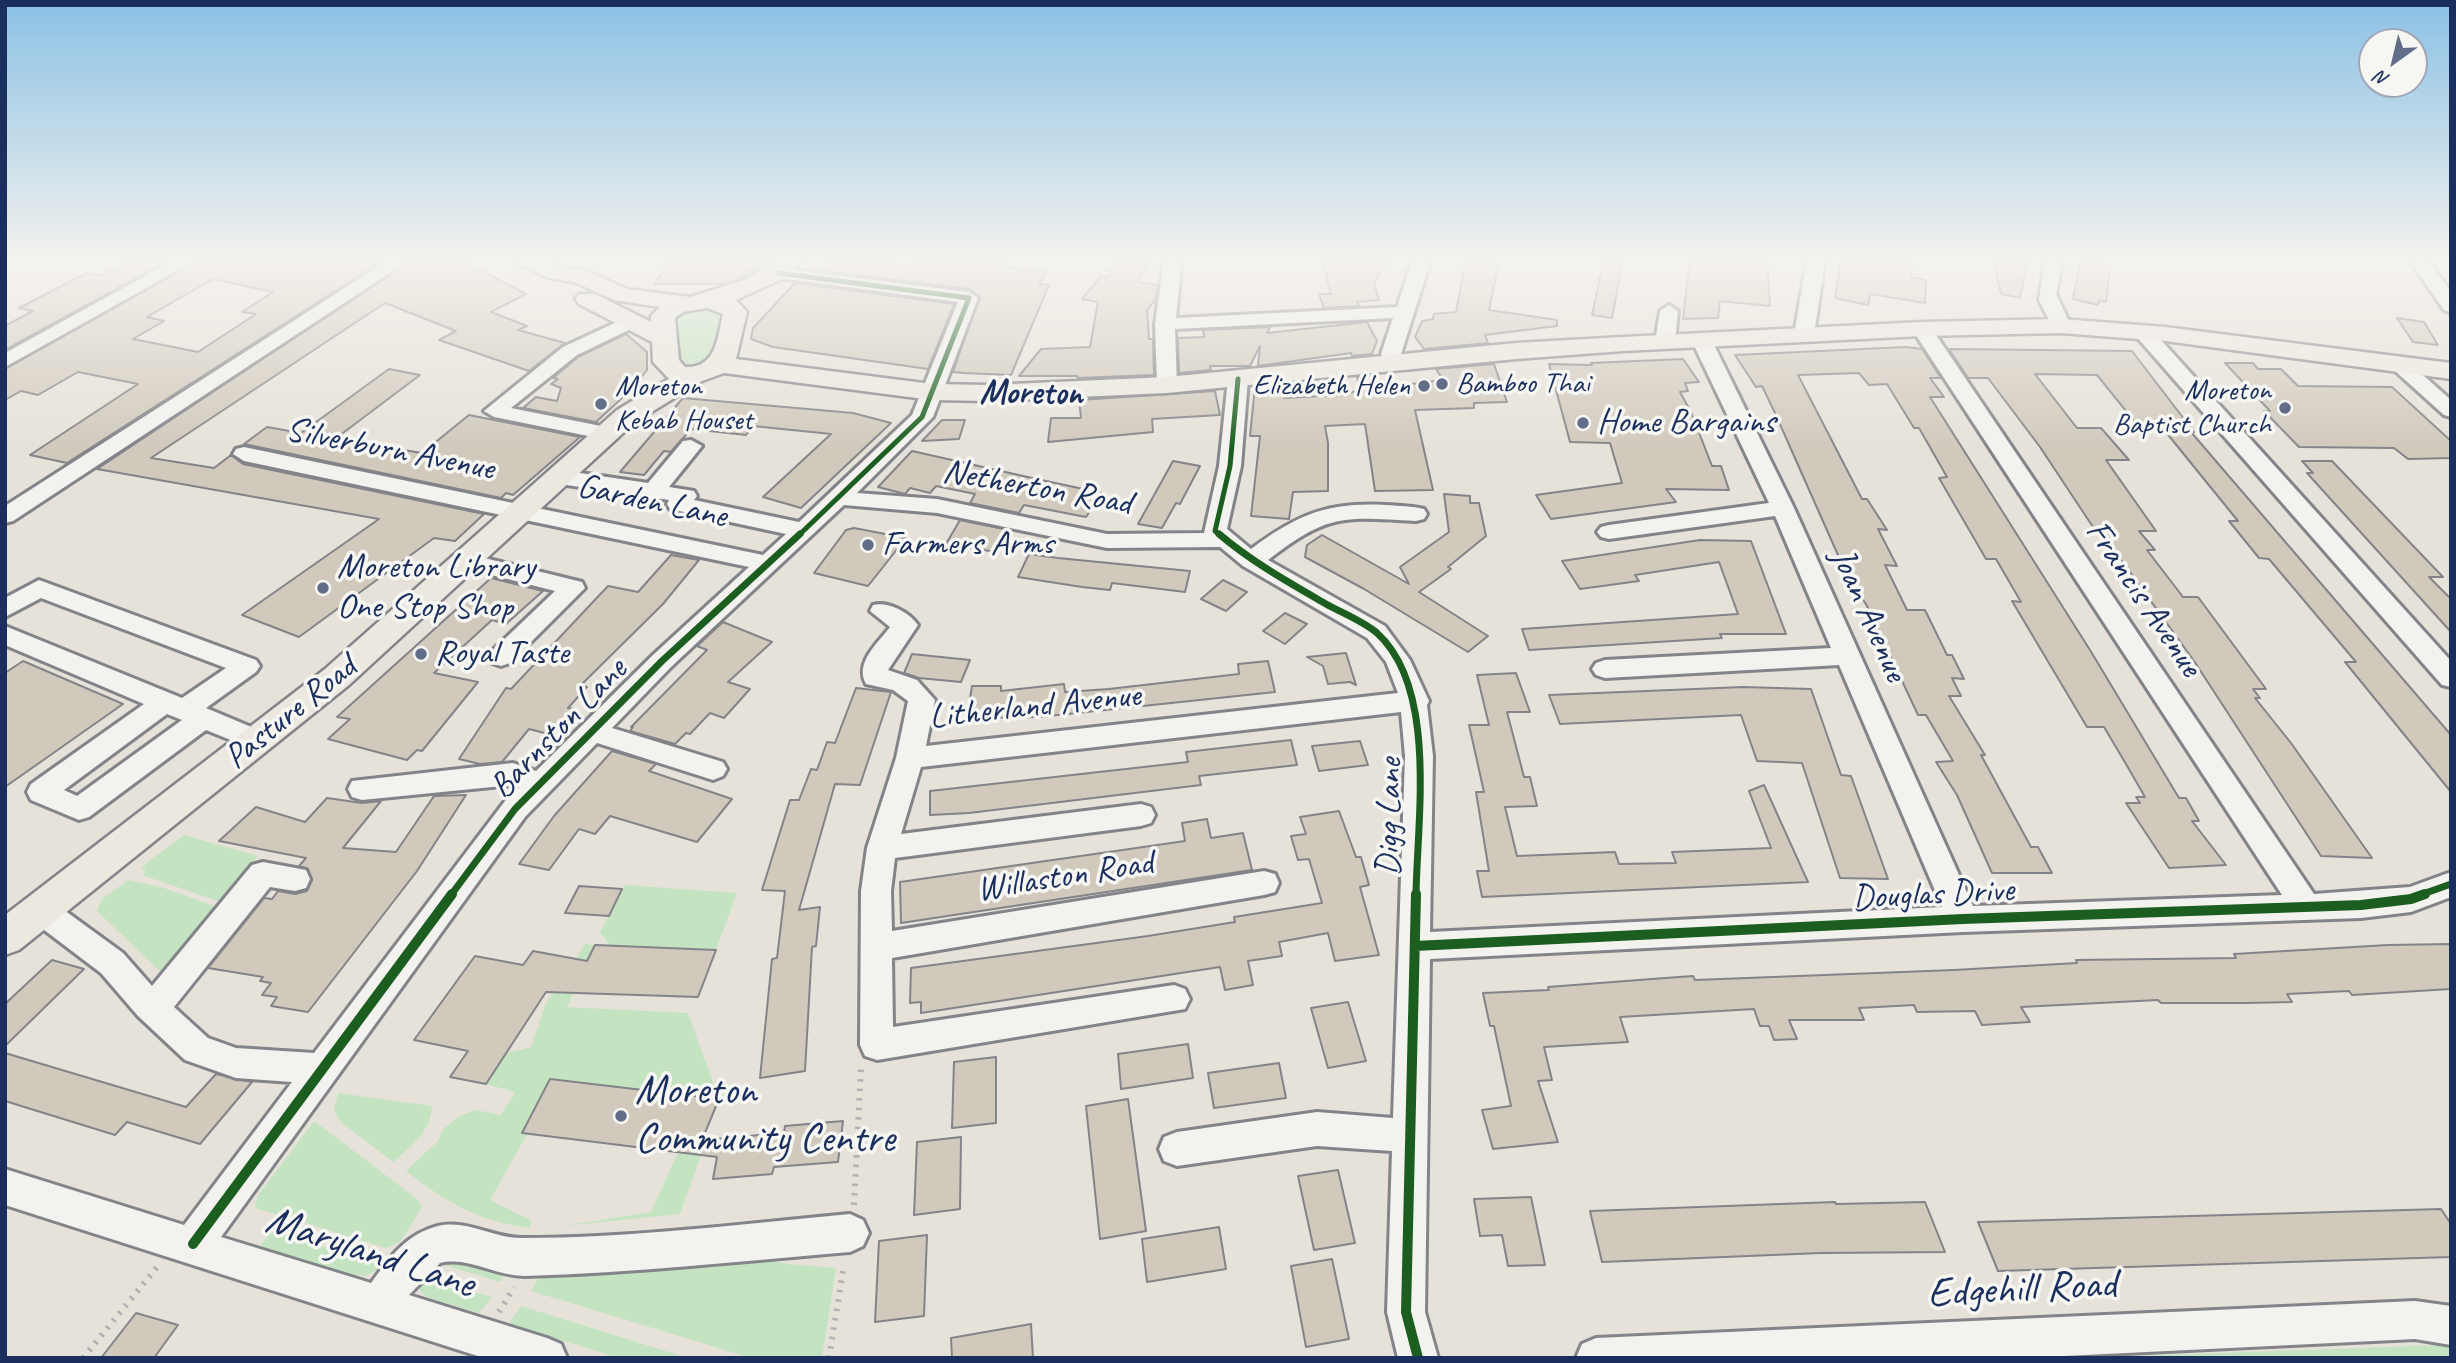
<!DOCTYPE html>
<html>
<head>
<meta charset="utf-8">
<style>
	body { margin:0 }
	#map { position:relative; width:2456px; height:1363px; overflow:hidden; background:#e7e2d9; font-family:Caveat,sans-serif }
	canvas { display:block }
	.frame { position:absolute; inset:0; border:7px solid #1b2f5e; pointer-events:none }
	.north { position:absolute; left:2358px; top:28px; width:70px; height:70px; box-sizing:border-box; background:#f6f6f2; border:2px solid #9ea6b7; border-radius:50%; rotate:214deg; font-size:19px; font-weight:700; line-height:28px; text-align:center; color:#1b2f5e }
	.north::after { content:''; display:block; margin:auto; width:24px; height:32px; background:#626e89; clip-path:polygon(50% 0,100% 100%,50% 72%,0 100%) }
</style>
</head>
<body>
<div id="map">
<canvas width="2456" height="1363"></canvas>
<div class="frame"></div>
<div class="north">N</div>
</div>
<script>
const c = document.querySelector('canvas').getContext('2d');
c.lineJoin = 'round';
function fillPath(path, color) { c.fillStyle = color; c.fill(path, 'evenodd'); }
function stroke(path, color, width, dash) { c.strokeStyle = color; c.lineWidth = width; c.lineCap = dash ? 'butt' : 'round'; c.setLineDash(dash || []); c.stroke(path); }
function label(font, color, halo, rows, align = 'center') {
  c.font = font + ' Caveat,sans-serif'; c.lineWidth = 7; c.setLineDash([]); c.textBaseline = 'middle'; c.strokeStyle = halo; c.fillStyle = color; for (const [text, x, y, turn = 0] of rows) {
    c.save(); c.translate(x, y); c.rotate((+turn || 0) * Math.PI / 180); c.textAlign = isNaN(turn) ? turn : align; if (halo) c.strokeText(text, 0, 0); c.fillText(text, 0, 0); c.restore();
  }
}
const green = new Path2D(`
	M710,307L721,313C716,334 712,381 680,362L676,316L690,309Z
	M184,835L258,856L218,901L142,875L146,871L141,867Z
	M128,880L164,888L223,909L176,970L162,973L97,911L101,900Z
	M625,885L737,893L716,950L610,946L600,932Z
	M585,944L595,945L567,1007L688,1013L719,1099L550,1079L522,1133L527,1134L490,1200L532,1221L529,1228C477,1221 446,1202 406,1171L438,1141L443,1129L460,1116L476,1110L501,1115L515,1092L486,1084L506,1053L531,1047L546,1003Z
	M338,1093L432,1106C431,1132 412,1145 393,1162L341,1122L334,1111Z
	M314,1121L416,1198L422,1207L400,1242L386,1248L255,1208L258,1195Z
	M678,1152L701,1155L680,1214L563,1226L651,1212Z
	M272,1231L385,1266L366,1276L353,1275L259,1247Z
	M738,1254L787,1264L836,1268L822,1358H751L531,1291L544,1268Z
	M442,1256L507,1270L500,1282L432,1261Z
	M419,1277L492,1297L479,1313L426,1297L418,1288Z
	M521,1306L688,1358H619L509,1324Z
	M2443,1345L2451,1346V1358H2082Z`);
const building = new Path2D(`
	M133,259H171L5,350V326L33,311L19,308L87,273L100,276Z
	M200,259H385L67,463L30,455L138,384L78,372L38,395L21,391L5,400V369ZM213,279L273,292L242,312L256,314L198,352L133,339L164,321L147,317Z
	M413,259H459L526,294L491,312L527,326L518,330L565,343L529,371L439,340L456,331L385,303L151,458L214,468L231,455L243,464L484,514L455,541L434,538L299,637L242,615L379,519L97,469Z
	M832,259L911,266L917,259H1004L999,266L1046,272L1039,284L1049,285L1011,375L964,373L953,372L979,296L969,289L820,271Z
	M1117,259H1149L1138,282L1158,285L1156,299L1147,310L1149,339H1153L1154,375L1078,378L1077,376H1019L1041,349L1090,347L1098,302L1082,299L1101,276L1108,277Z
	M1322,259H1387L1374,284L1379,300L1357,302L1359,306L1324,308L1319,294H1331Z
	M1466,259H1491L1489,266L1498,267L1489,310L1557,320V326L1485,335L1488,343L1424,349L1415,337L1422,321L1433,319L1434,314L1456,312Z
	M1604,259H1623L1612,318L1592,315Z
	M1690,259H1767L1770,306L1720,301L1718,318L1683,319Z
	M1841,259H1913L1911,277L1926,280L1925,303L1870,294L1868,305L1835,298Z
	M1993,259H2028L2020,298L2001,294Z
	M2081,260L2110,266L2106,302L2099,301L2098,305L2073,299Z
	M672,261L693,262L765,261L737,280L724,284H654Z
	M795,283L954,304L928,369L773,347L751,339L753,328Z
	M2397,318L2424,322L2438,345L2413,342Z
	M1367,322L1377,341L1372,354L1352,356L1351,353L1258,366L1260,346L1250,366H1210L1211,370L1179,373L1178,338L1204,337L1203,330L1270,327L1267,333Z
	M626,334L647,352V370L633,388L596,422L523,408L536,397L557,401L561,388L551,384L558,379L553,378L578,357Z
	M1906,347L1922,349L1941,378H1930L1944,397H1930L2090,650L2179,798H2186L2199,821H2192L2226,865L2169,868L2126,803H2140L2136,797H2145L2126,764L2104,727H2087L2012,601L2021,602L1996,559H1986L1939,478L1947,477L1919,428H1914L1887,384L1869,385L1859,373L1798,375L1862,499H1867L1887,530L1878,529L1897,566L1885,565L1907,610H1925L1947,655H1952L1964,679L1952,678L1961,696H1949L1985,755H1981L2031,847H2038L2052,873H1992L1957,795L1936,762L1953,761L1926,715H1918L1867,606L1862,598H1857L1775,413L1762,386L1756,387L1735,355Z
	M1949,349L2132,351L2194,432H2191L2451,735V792L2345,662H2356L2269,559L2259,558L2229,521H2238L2165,431H2142L2097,375L2035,374L2077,428H2101L2129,460H2106L2156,531H2139L2155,550H2147L2183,597H2198L2266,689H2253L2260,698H2255L2291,743L2372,858L2321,856L2194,661L2114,550H2111L2091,524L2040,447L1988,378H1968Z
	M1683,359L1699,382L1685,383L1688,391L1680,392L1691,412L1712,466H1721L1729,490L1666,489L1676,502L1551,519L1536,495L1622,483L1610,443L1570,442L1549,364L1592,365L1591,363Z
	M2225,363H2253L2258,369H2281L2298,386L2392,387L2451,441V458L2408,459L2394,448L2299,447L2264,411H2270Z
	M1494,364L1507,402L1474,403V408L1415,410L1433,490L1375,491L1365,424L1325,426L1328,443V491L1293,492L1289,519L1251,516L1260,436H1250L1255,387L1283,384L1284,398L1342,395L1360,390L1357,377L1372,376L1379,388L1443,380L1436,369Z
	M389,369L420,375L335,439L422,453L469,415L580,437L513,495L506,493L501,498L244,444L267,427L301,433Z
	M1215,391L1220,415L1152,419L1153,432L1048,442L1051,418H1081L1079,400Z
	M683,398L853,413L891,423L801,508L763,497L831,434L753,426L746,435L691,429L671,452L664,451L644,475L620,472Z
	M942,420H965L959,439L922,441Z
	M912,451L1032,478L1102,493L1086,517L1024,505L1019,513L970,503L975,494L936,486L930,493L910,488L905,494L878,487Z
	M1173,461L1200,466L1180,504L1176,503L1162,528L1138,524Z
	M2302,461H2332L2443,577H2429L2451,599V632L2307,473H2313Z
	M1444,494L1470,496V503H1479L1486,536L1448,567L1451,569L1419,592L1488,636L1468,652L1364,589L1305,557L1307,545L1322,535L1409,584L1400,567L1449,532Z
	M960,520L1009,530L996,552L946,544Z
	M854,528L906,538L868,586L814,573L846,530Z
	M1700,540L1751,541L1786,634H1720L1722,638L1529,650L1522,629L1738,614L1719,562L1635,575L1639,581L1580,589L1562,561Z
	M1029,554L1058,558L1190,571L1185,592L1112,583L1110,590L1082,587L1018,577Z
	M671,555L699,560L663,604L581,685L587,687L568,708L575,709L552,735L529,729L502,762L480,764L459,759L506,688L511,689L608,586L638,592Z
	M491,578L543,591L506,624L492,620L434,673L478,682L422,751L417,750L407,760L328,739L350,719L337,717Z
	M1223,580L1247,592L1226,611L1201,599Z
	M1285,613L1307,624L1285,644L1263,631Z
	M723,622L772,642L728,682L750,689L724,718L710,713L690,734L686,733L675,744L630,731L633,727H631L707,650L697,646Z
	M1346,653L1356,685L1350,682L1328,684L1323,666L1307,657Z
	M912,654L970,660L961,682L919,678L904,673Z
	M23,661L123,704L5,787V673Z
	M1268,661L1275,692L1039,717L967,718L972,686H1001V691L1064,684L1065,692L1109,689L1239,674L1238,664Z
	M1516,673L1530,712H1507L1524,777H1530L1537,806L1505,807L1517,856L1615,852L1619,864L1676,863L1672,852L1771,848L1749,791L1764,785L1808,882L1482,897L1477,871H1489L1476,792H1484L1469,725H1489L1477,675Z
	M1743,687L1811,689L1841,775L1851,776L1888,879L1840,878L1802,763L1757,761L1741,715L1560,724L1549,695Z
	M856,688L891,692L860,785L835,784L799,910L820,907L816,946L812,947L805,1071L760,1078L772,959L777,958L785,891L762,890L790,800H799L811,769L817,770L827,742L835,743Z
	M1291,740L1297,765L1199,776L1201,785L969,813L930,815V791L1188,762L1186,752Z
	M1360,741L1368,765L1319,771L1312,746Z
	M612,751L656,764L649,771L732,799L697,842L610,816L595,834L579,829L549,870L519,864L554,816Z
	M466,795L417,871L308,1012L271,1006L277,997L262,995L271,983L260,981L263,977L208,968L264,898L272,899L278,891L295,894L307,891L312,880L308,869L299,866L306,858L219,841L256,807L305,822L327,798L362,803L381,801L343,848L396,852L434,796Z
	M1339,811L1356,857H1361L1369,885L1360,887L1379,955L1335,961L1328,933L1279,942L1282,956L1248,961L1253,985L1225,990L1220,967L921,1013V1002L910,1003L911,968L1148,936L1235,922L1234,917L1322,903L1309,859L1298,860L1291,836L1306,834L1300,817Z
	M1207,819L1211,838L1243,833L1252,870L901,923L900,882L1185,841L1182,823Z
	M579,886L622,889L609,916L565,913Z
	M2451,944V989L2352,995L2349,991L2287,994L2292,1002L2247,1003H2161L2158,1000L2021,1007L2030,1022L1982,1025L1975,1011L1917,1012L1914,1005L1859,1008L1864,1020H1789L1797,1039L1774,1040L1769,1026H1760L1754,1009L1620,1017L1628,1042L1544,1047L1552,1080L1538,1081L1558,1142L1493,1149L1482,1110L1511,1106L1494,1026H1490L1483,993L1549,990L1548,987L1665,978L1693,976L1695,980L1954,970L2077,963L2076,960L2236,958L2234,954L2388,945Z
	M595,945L716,950L698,997L546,992L486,1084L450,1077L468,1051L414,1040L475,956L523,965L533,951L587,961Z
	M52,960L84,969L5,1046V1004Z
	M1348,1002L1366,1061L1328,1068L1311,1008Z
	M1188,1044L1193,1078L1121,1089L1118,1054Z
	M5,1053L186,1107L216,1074L252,1082L200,1144L127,1122L115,1135L5,1101Z
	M996,1057V1123L952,1128L954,1062Z
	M1279,1063L1286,1098L1214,1108L1208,1073Z
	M550,1079L719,1099L702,1140L784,1133L785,1126L843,1121L838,1162L774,1167L772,1174L713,1179L717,1157L522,1133Z
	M1128,1099L1146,1231L1100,1239L1086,1106Z
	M961,1137L960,1209L914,1215L917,1142Z
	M1338,1170L1355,1243L1314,1250L1298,1176Z
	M1531,1197L1545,1265L1508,1266L1502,1235L1480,1236L1474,1199Z
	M1835,1202L1836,1204L1925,1202L1945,1252L1821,1253L1602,1262L1590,1211Z
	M2441,1209L2451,1224V1257L1998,1271L1978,1222Z
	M1219,1227L1226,1269L1147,1282L1142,1239Z
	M927,1235L924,1316L875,1322L879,1241Z
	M1332,1259L1349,1339L1306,1347L1291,1266Z
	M136,1313L178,1325L154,1358H101Z
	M1031,1324L1033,1358H952L951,1338Z`);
const path = new Path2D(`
	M854,1205L861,1067
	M499,1312L514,1287
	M83,1358L158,1266
	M829,1358L844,1265`);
const minor = new Path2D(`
	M176,259H198L5,367V353Z
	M390,259H411L13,521L5,523V506Z
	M1164,259H1182L1176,318L1397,307L1413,259H1431L1401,354L1405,364L1402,368H1388L1381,354L1393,318L1175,329L1177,385L1167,391L1157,385L1155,324Z
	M1807,259H1825L1814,335L1804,341L1794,335Z
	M2045,259H2063L2056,294L2071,326L2068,330H2054L2039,300Z
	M2409,259H2427L2451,292V312L2444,310Z
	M778,268L969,292L978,298L933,417L857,493L937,499L1107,534L1204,533L1219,466L1228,379L1238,373L1248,379L1241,466L1227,529L1251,549C1298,514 1328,502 1386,505C1399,506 1412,506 1424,509L1427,514L1424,519L1416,521C1342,517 1329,513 1268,560L1385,626L1410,660L1429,701L1427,705L1433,756L1430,932L1942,907L1839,665L1605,678L1596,675L1592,669L1596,663L1605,660L1831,648L1775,516L1609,539L1601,537L1597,532L1601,527L1609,525L1769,503L1692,341L1702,335L1712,341L1794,508L1973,906L2282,895L1912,329L1922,323L1932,329L2314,894L2410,887L2451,872V897L2411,912L2361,918L1963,932L1430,959L1425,1312L1438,1358H1398L1387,1312L1392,1151L1317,1146L1177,1166L1164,1161L1159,1149L1164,1137L1177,1132L1317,1112L1393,1118L1405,756L1401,712L921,767L901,834L1141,804L1151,807L1155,815L1151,823L1141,826L895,858L891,891L892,931L1264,871L1275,874L1279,883L1275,892L1264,895L892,958L893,1027L1174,985L1185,989L1190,999L1185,1009L877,1060L865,1056L860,1045L861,891L867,848L896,758L908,701L893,690L866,684C854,663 878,643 890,627L870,611L873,605C888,601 909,612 918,625L888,670L917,680L935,700L926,746L1398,693L1386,662L1367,638L1243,566L1220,547L1107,548L937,513L844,505L671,667L612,728L723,762L727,769L723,776L713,780L597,743L525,817L221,1237L371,1283C389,1258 406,1234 438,1226C466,1219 493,1238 521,1238C631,1238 741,1224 850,1214L863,1220L869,1233L863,1246L850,1252C741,1261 633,1273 524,1276C496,1276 467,1256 440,1263L409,1295L547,1338L561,1344L567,1358H484L5,1205V1169L184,1225L292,1082L236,1078L185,1060L138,1016L101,973L31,920L27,911L31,902L42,898L53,902L123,953L152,986L252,865L263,862L306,870L310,879L306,888L295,891L270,887L174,1007L208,1038L236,1048L314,1053L505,801L519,787L512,785L362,800L352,797L348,789L352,781L513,763L536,771L653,655L749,567L244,461L233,454L236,449L244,447L763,555L786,534L670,509L667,504L669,500L560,484L549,477L560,470L648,483L683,441L691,440L702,446L669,487L694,491L697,496L694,500L799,522L912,415L958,302L772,277L769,273L772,269Z
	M1669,305L1678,311L1675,342L1665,348L1655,342L1660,311Z
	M630,316L637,318L640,322L637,326L577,355L511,408L616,429L619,434L616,439L608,440L494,417L484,411L563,347Z
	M2143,326L2150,328L2451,661V687L2442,685L2136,336L2133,332Z
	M2400,359L2407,361L2451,400V417L2444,415L2393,369L2390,365Z
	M468,554L582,582L585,588L510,663L501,666L492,663L488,657L492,651L555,591L460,567L456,562L460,557Z
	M39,580L256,660L260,666L256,672L206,708L268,734L272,741L268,748L258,751L206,730L89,817L79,820L31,800L27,792L31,784L144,704L5,645V626L182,698L226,668L41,598L5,617V598ZM167,714L182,720L77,796L64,790Z
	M2415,1301L2451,1306V1345L2415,1339L2023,1358H1576L1582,1344L1596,1338Z`);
const major = new Path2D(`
	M515,259H545L562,267L587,271L627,289L690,297L744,280L779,259H804L782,279L736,300L747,312L736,359L932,384L989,385L1167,377L1516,343L1623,337L1922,322L2061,319L2165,327L2451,363V379L2165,341L2061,333L1922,336L1623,351L1516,359L1167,393L989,401L932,400L724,373L702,381L635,422L349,685L19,950L5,955V915L325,669L617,410L669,379L653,362L652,342L579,304L575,299L579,294H595L651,322V316L660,307L614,300L574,282L549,278L518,264ZM707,308L723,314C717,338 717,368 685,367L679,360L675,318L683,312Z`);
const cyclewayFar2 = new Path2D(`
	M778,273L969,298L922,417L798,536
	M1221,536L1215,531L1230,466L1238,379`);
const cyclewayFar1 = new Path2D(`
	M1219,534C1252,562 1288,582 1326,604C1342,613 1363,621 1377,633C1438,688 1417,821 1416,895
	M451,895L515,809L662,661L800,534
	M2420,895L2451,884`);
const cycleway = new Path2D(`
	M1416,894L1406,1312L1418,1358
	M1415,946L1963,919L2361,905L2411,899L2425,894
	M193,1244L452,894`);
const markers = [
	[1442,384,7,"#626e89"],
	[1424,386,7,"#626e89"],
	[601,404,7,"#626e89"],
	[2285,408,7,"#626e89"],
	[1583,423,7,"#626e89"],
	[868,545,7,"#626e89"],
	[323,588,7,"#626e89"],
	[421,654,7,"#626e89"],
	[621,1116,7,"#626e89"]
];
const farPoinames = [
	["Bamboo Thai",1456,384],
	["Elizabeth Helen",1410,386,"right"],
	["Moreton",615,387],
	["Kebab Houset",615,421],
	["Moreton",2271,391,"right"],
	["Baptist Church",2271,425,"right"]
];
const farDistrictnames = [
	["Moreton",1031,394]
];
const poiNames = [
	["Home Bargains",1597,423],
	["Farmers Arms",882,545],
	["Moreton Library",337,568],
	["One Stop Shop",337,608],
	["Royal Taste",435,654]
];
const streetNames = [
	["Silverburn Avenue",390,450,11],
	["Netherton Road",1037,488,10],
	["Garden Lane",652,502,12],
	["Francis Avenue",2143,599,56],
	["Joan Avenue",1868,615,66],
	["Litherland Avenue",1035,707,-6],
	["Pasture Road",291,713,-39],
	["Barnston Lane",559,729,-46],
	["Digg Lane",1390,817,-89],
	["Willaston Road",1065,877,-9],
	["Douglas Drive",1933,895,-3]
];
const nearPoinames = [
	["Moreton",635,1092],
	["Community Centre",635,1140]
];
const nearStreetnames = [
	["Maryland Lane",370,1253,18],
	["Edgehill Road",2022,1290,-3]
];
fillPath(green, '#c4e4c1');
fillPath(building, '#d1c9bc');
stroke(building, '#838489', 2);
stroke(minor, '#838489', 6);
stroke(major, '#838489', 5);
stroke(path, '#b0b2b5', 6, [2.5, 7]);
fillPath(minor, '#f3f2ef');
fillPath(major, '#ece8e0');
stroke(cyclewayFar2, '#1b5e20', 5);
stroke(cyclewayFar1, '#1b5e20', 7);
stroke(cycleway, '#1b5e20', 10);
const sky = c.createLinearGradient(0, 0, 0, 450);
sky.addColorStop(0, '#8bc1e5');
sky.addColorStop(0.58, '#f4f2ee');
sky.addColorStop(1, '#f4f2ee00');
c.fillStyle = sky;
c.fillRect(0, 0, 2456, 450);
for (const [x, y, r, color] of markers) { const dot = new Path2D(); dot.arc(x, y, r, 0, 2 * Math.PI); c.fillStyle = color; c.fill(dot); stroke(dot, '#f6f6f2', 2.5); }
label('30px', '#1b2f5e', '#f6f6f2', farPoinames, 'left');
label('bold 35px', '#1b2f5e', '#f6f6f2', farDistrictnames);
label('35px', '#1b2f5e', '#f6f6f2', poiNames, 'left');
label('35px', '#1b2f5e', '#f6f6f2', streetNames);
label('42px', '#1b2f5e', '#f6f6f2', nearPoinames, 'left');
label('42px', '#1b2f5e', '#f6f6f2', nearStreetnames);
</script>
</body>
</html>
